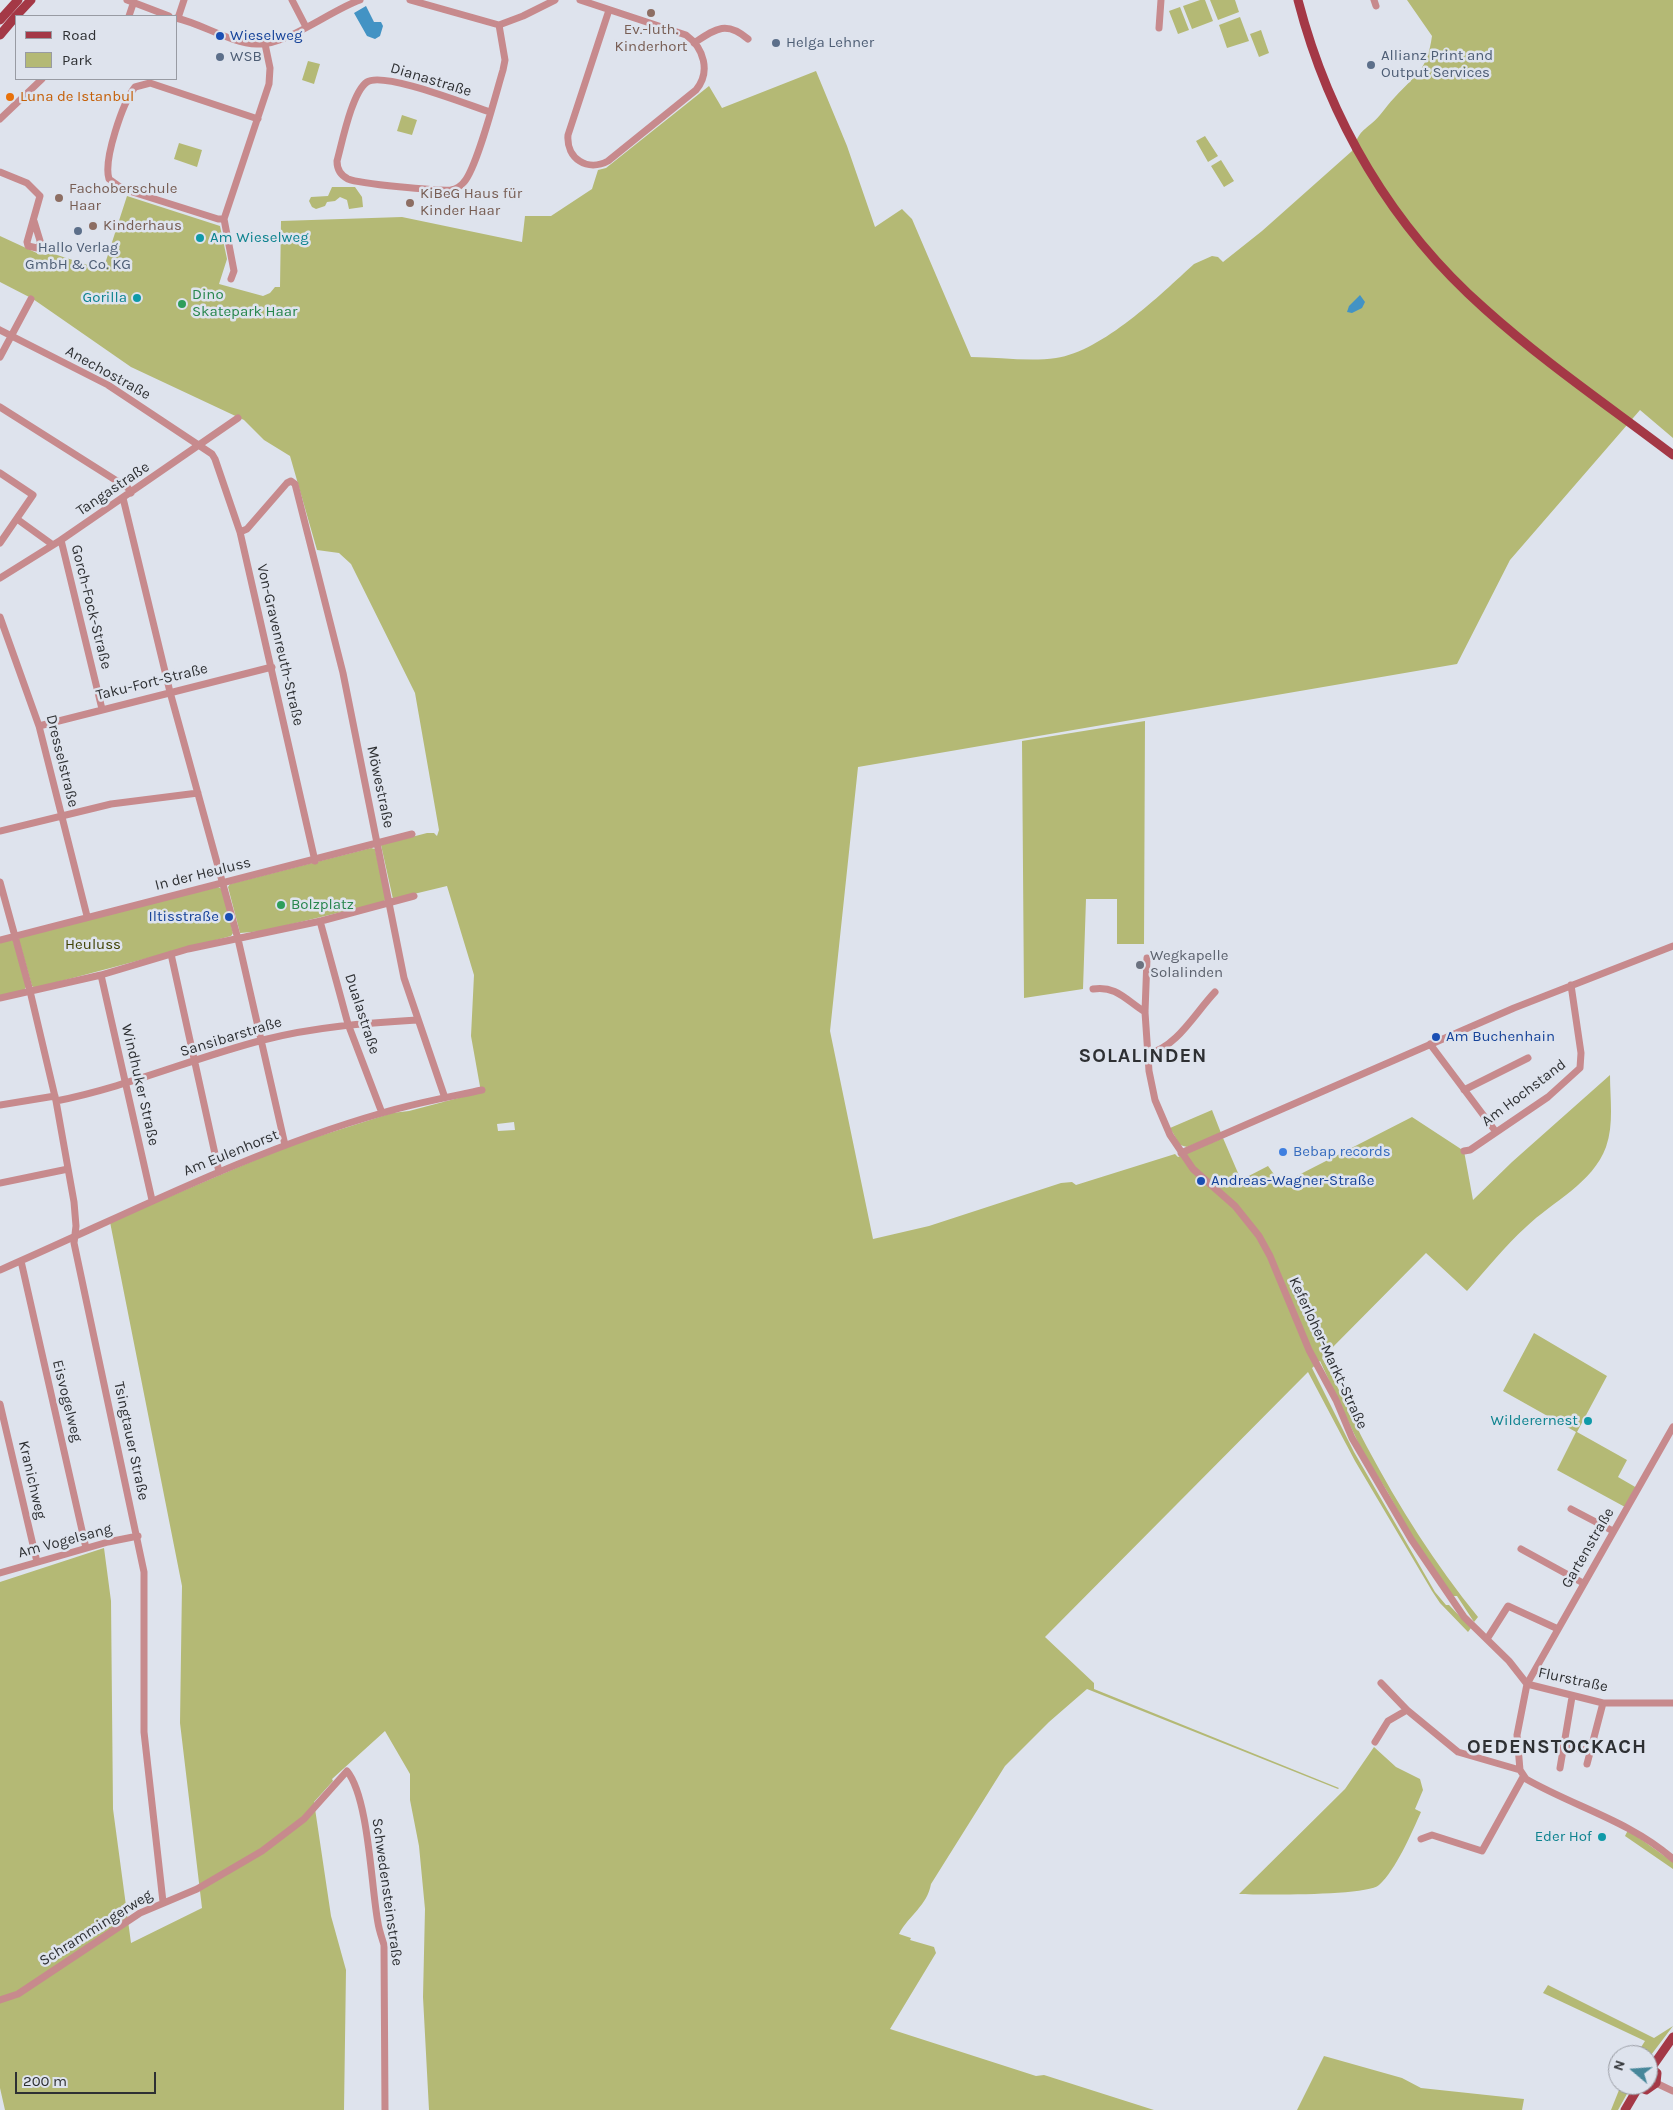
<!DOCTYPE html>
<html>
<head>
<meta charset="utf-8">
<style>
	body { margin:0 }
	#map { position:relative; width:1673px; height:2110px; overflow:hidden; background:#dee3ed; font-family:Karla,sans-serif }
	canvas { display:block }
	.legend { position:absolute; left:15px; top:15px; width:162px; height:65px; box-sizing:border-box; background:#dee3ed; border:1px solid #989ba3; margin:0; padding:6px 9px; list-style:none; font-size:15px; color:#2e3033 }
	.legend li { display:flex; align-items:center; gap:10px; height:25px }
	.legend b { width:25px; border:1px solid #989ba3 }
	.north { position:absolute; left:1608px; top:2045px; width:50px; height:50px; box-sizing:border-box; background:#dee3ed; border:1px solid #989ba3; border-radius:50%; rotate:288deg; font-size:14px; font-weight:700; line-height:20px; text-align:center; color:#2e3033 }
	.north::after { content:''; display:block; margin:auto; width:18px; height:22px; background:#47879a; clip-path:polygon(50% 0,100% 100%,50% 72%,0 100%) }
	.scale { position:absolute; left:15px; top:2072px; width:141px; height:22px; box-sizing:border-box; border:2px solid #2e3033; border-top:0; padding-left:6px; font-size:15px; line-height:18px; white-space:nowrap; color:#2e3033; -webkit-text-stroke:4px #dee3ed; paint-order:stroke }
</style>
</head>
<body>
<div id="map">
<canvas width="1673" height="2110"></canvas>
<ul class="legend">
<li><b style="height:6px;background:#a43846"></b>Road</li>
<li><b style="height:14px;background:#b4b975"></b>Park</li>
</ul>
<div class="north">N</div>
<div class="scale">200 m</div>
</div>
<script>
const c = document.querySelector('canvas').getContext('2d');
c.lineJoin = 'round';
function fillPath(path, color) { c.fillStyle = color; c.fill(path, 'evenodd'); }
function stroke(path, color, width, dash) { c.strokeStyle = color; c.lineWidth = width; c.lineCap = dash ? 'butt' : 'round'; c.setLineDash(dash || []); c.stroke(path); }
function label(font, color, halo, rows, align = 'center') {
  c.font = font + ' Karla,sans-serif'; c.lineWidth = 5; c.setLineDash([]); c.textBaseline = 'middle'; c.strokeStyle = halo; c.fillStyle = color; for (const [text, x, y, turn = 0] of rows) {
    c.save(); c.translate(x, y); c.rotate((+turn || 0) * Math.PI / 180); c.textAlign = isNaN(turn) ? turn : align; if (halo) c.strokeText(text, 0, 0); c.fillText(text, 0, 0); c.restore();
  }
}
const green = new Path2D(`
	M1200,0H1205L1213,21L1192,29L1183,6Z
	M1210,0H1235L1239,12L1218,20Z
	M1407,0H1673V438L1640,410L1510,560L1457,664L858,767L830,1031L873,1239L929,1226L1061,1183L1072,1182L1076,1185L1175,1154L1178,1157L1223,1138L1241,1180L1268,1166L1281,1184L1412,1117L1464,1151L1473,1200L1512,1162L1610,1075C1610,1099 1614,1124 1606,1147C1593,1183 1552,1202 1526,1227C1505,1246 1486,1270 1467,1291L1426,1253L1322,1358C1339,1387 1351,1417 1367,1447C1399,1507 1435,1564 1478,1617L1474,1622L1457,1596H1453L1414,1540L1387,1491L1363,1453L1320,1361L1312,1368L1354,1452L1435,1592L1446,1605H1449L1471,1628L1468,1632L1440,1603L1432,1591L1355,1461L1308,1372L1045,1637L1094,1683V1689L1339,1788L1338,1789L1087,1689L1049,1722L1005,1766L931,1884C927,1906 909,1915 899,1934L911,1938L910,1940L934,1947L936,1953L890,2029L1036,2076L1044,2075L1154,2110H429L423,1997L425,1909L419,1846L410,1800V1774L385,1731L332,1779L333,1781L314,1802L331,1916L346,1970L344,2110H5L0,2088V1582L104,1548L111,1601L113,1809L131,1943L202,1908L180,1723L182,1586L110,1222L288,1146L392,1113L409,1111L481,1092L471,1036L474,975L447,886L393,899L381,845L427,833H434L437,836L439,830L415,693L351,564L339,553L317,550L290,456L264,440L244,420L131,367L33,299L0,282V236L39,254L46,255L48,252L103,270L127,196L220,226L227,259L219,284L263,296L270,293L275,287H280L281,221L402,217L522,242L525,216H551L592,189L598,170L606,168L709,86L722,108L816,71L847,146L875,227L902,209L912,219L971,357C999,357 1029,362 1056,358C1103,351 1160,295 1194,264L1212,256L1218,257L1223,262L1262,231L1352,151C1361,126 1365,132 1380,115C1385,109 1389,103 1395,97C1417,73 1427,71 1432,36ZM514,1122L515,1130L498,1131L497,1124Z
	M1180,7L1189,30L1178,34L1169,11Z
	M1240,17L1249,41L1227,48L1219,25Z
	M1261,30L1269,53L1259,57L1250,34Z
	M308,61L320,64L314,84L302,80Z
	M402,115L417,120L412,135L397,131Z
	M1205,136L1218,156L1208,162L1196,141Z
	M179,143L202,150L197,167L174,159Z
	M1221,160L1234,181L1224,187L1211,166Z
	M332,187H355L362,197L363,207L349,209L347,200L340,197L335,201L327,202L325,206L316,209L312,207L309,201L311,197L328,196Z
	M1145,721L1144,944H1117V899H1086L1083,989L1024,998L1022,741Z
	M371,848L375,849L386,899L383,902L263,931L240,933L228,887L230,884Z
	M218,887L222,889L233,933L231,936L35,988L32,986L18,937Z
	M13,940L26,987L24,990L0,996V942Z
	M1212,1110L1221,1133L1187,1147L1180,1145L1170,1128Z
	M1534,1333L1607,1376L1577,1432L1627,1460L1618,1477L1637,1488L1625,1507L1557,1470L1576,1432L1503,1391Z
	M1374,1747L1396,1767L1420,1779L1423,1790L1415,1809L1421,1812C1412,1832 1396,1870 1379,1885C1367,1896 1260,1895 1239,1894L1345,1789Z
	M1628,1830L1673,1862V1869L1625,1836Z
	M1548,1985L1654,2038L1673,2026L1648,2059V2055H1636L1645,2041L1543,1993Z
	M1324,2056L1402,2078L1421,2088L1524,2099L1522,2110H1297Z
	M1621,2085H1629L1628,2092L1618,2110H1611Z`);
const water = new Path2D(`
	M366,6L374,22H381L383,26L380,36L375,39L367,36L354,13Z
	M1360,295L1365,302L1362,308L1352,313L1347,312L1349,306Z`);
const minor = new Path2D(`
	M127,0L169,16
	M292,0L306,27
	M410,0L499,25L523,16L555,0
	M580,0L686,35C704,48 711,72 696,90L608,161C588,172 566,159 568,135L609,10
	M1374,0L1376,6
	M129,16L133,4
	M176,18C203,24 230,43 257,44C286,46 331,10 360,0
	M178,18L184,0
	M1159,28L1161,0
	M694,43C715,29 726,20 748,39
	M490,112C468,105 383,71 367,82C352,92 342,143 337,161C337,169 340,175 348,179C360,184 438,191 451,190C456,189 461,186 464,182C477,168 496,93 503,70L505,60L499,25
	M0,119L42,79
	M0,172L27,183L40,196L27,242L28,246L37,248L41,244L34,221
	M224,219H218L123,189L109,179C103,160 123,102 135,87L150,83L258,119
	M231,279L234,271L224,219L269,84L270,68L265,44
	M0,330L108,385L212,454L215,459L240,532L315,861
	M0,357L31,299
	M0,407L128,488L131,493
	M0,473L33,495L0,543
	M123,498L170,692L238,939L285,1145
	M17,519L53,545
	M240,532L247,529L287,483L291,481L295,484L343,673L404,978L445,1098
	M61,540L102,709
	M0,578L61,540L238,418
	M0,617L39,726L87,916
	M39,726L272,667
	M0,831L111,804L198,793
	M0,882L30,991L56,1101L74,1202L76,1226L74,1243L144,1572V1732L163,1902
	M320,921L348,1024L382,1113
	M0,940L412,834
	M171,954L219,1172
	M1147,958L1145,1012L1149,1071L1155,1100L1170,1135L1193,1169L1235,1206L1259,1236L1270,1256L1309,1350L1336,1400L1352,1438L1411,1539L1464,1617L1509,1661L1527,1684
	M101,975L152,1200
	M1093,989C1116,985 1127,1001 1145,1012
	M0,998L101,975L188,949L321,921L414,896
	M1430,1044L1496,1132
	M1148,1054C1177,1047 1195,1013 1215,992
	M1464,1090L1528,1058
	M56,1101C127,1087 193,1058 263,1040C314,1027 365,1023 417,1020
	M0,1105L55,1096
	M1464,1151L1470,1150L1548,1097L1580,1068L1581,1053L1571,985
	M1181,1153L1514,1008L1673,946
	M0,1183L68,1169
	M21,1261L86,1548
	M0,1270C126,1215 249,1151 382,1113C415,1103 449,1097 482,1090
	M0,1404L37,1562
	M1673,1427L1527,1684L1517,1735L1520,1770L1526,1779C1575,1807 1630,1821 1673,1859
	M1571,1509L1613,1531
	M1521,1549L1583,1583
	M0,1573L108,1542L138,1536
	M1487,1639L1508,1606L1558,1629
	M1381,1683L1407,1710L1458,1752L1520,1770
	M1527,1684L1603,1703H1673
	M1375,1742L1388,1721L1407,1710
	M1564,1746L1590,1751
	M1587,1764L1603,1703
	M1560,1768L1572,1697
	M1421,1839L1432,1835L1482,1851L1523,1777
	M0,2000L18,1994L140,1913L197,1889L262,1851L304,1819L347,1771C369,1798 371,1887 378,1923C379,1930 382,1938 384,1945L385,2110
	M1656,2083L1673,2091`);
const major = new Path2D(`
	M1298,0C1329,120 1392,227 1485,309C1544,362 1610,407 1673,455
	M16,16L31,0
	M0,20L18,0
	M0,35L16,16
	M1652,2067L1673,2037
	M1635,2085L1646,2090L1656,2083L1657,2073L1648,2066
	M1625,2110L1638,2088`);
const markers = [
	[651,13,5,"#8d6e63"],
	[220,36,5,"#1a4fb4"],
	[776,43,5,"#5c6f8a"],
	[220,57,5,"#5c6f8a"],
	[1371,65,5,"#5c6f8a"],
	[10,97,5,"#e8710a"],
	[59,198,5,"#8d6e63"],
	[410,203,5,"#8d6e63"],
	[93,226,5,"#8d6e63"],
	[78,231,5,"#5c6f8a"],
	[200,238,5,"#0f9aa8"],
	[137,298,5,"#0f9aa8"],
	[182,304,5,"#2e9e5b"],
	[281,905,5,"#2e9e5b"],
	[229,917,5,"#1a4fb4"],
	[1140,965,5,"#6b7280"],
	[1436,1037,5,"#1a4fb4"],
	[1283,1152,5,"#3f7fe0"],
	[1201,1181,5,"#1a4fb4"],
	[1588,1421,5,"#0f9aa8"],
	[1602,1837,5,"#0f9aa8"]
];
const educationNames = [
	["Ev.-luth.",651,30,"center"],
	["Kinderhort",651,47,"center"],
	["Fachoberschule",69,189],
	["Haar",69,206],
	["KiBeG Haus für",420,194],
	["Kinder Haar",420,211],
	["Kinderhaus",103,226]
];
const transitNames = [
	["Wieselweg",230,36],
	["Iltisstraße",219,917,"right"],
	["Am Buchenhain",1446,1037],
	["Andreas-Wagner-Straße",1211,1181]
];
const serviceNames = [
	["Helga Lehner",786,43],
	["Allianz Print and",1381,56],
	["Output Services",1381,73],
	["WSB",230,57],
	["Hallo Verlag",78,248,"center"],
	["GmbH & Co. KG",78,265,"center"]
];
const streetNames = [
	["Dianastraße",431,80,17],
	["Anechostraße",108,373,29],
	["Tangastraße",113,489,-34],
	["Gorch-Fock-Straße",91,607,76],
	["Von-Gravenreuth-Straße",280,645,77],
	["Taku-Fort-Straße",152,682,-14],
	["Dresselstraße",62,761,76],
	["Möwestraße",380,787,78],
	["In der Heuluss",203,874,-14],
	["Dualastraße",362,1014,72],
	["Sansibarstraße",231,1037,-17],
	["Windhuker Straße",140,1085,77],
	["Am Hochstand",1524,1093,-37],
	["Am Eulenhorst",231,1153,-22],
	["Keferloher-Markt-Straße",1328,1353,65],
	["Eisvogelweg",67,1401,76],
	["Tsingtauer Straße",131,1441,78],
	["Kranichweg",32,1480,77],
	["Am Vogelsang",65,1541,-15],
	["Gartenstraße",1588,1548,-60],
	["Flurstraße",1573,1680,12],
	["Schwedensteinstraße",387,1892,82],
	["Schrammingerweg",96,1928,-32]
];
const foodNames = [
	["Luna de Istanbul",20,97]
];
const cultureNames = [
	["Am Wieselweg",210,238,"left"],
	["Gorilla",127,298],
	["Wilderernest",1578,1421],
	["Eder Hof",1592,1837]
];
const leisureNames = [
	["Dino",192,295],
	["Skatepark Haar",192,312],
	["Bolzplatz",291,905]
];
const parkNames = [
	["Heuluss",93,945]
];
const worshipNames = [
	["Wegkapelle",1150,956],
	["Solalinden",1150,973]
];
const shopNames = [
	["Bebap records",1293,1152]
];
const districtNames = [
	["SOLALINDEN",1143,1056],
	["OEDENSTOCKACH",1557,1747]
];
fillPath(green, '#b4b975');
fillPath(water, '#4393c4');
stroke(minor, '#c78a8d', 7);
stroke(major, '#a43846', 9);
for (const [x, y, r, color] of markers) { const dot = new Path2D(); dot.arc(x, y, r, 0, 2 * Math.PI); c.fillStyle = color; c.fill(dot); stroke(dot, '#dee3ed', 2); }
label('15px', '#785e54', '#dee3ed', educationNames, 'left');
label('15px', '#164399', '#dee3ed', transitNames, 'left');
label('15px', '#4e5e75', '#dee3ed', serviceNames, 'left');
label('15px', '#2e3033', '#dee3ed', streetNames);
label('15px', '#c56008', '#dee3ed', foodNames, 'left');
label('15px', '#0d838f', '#dee3ed', cultureNames, 'right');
label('15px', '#27864d', '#dee3ed', leisureNames, 'left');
label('15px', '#3e4100', '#dee3ed', parkNames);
label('15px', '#5b616d', '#dee3ed', worshipNames, 'left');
label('15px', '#366cbe', '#dee3ed', shopNames, 'left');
c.letterSpacing = '1px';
label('bold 20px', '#2e3033', '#dee3ed', districtNames);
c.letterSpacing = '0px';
</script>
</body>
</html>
